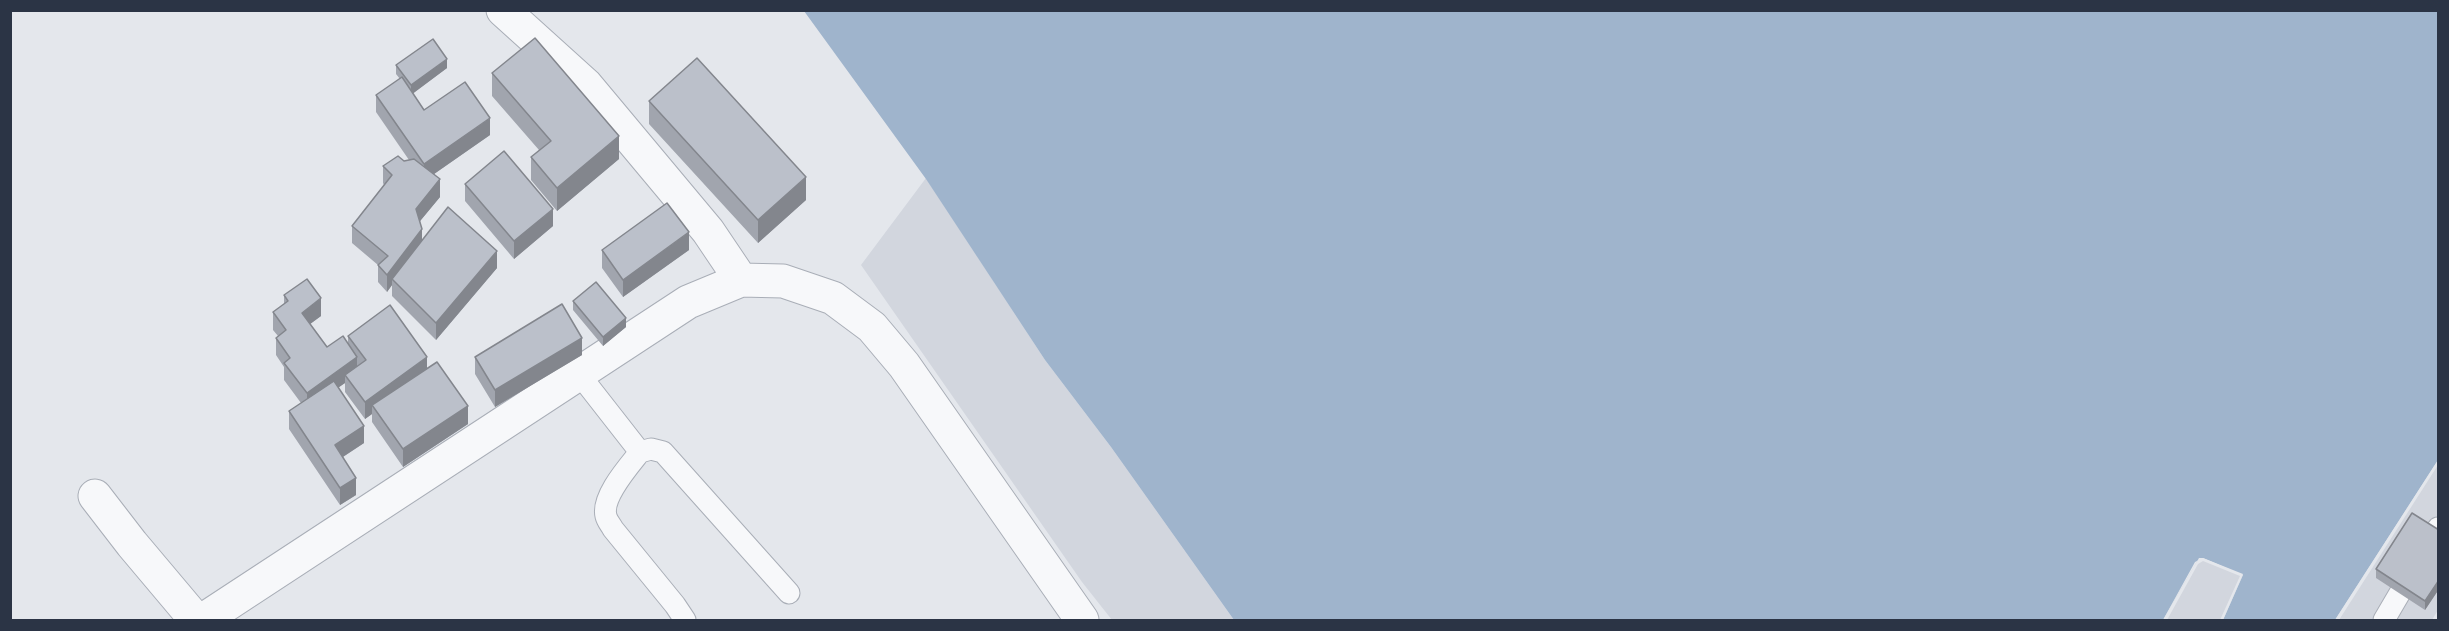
<!DOCTYPE html>
<html>
<head>
<meta charset="utf-8">
<style>
	body { margin:0 }
	#map { position:relative; width:2449px; height:631px; overflow:hidden; background:#e4e7ec; font-family:"Exo 2",sans-serif }
	canvas { display:block }
	.frame { position:absolute; inset:0; border:12px solid #2b3445; pointer-events:none }
</style>
</head>
<body>
<div id="map">
<canvas width="2449" height="631"></canvas>
<div class="frame"></div>
</div>
<script>
const c = document.querySelector('canvas').getContext('2d');
c.lineJoin = 'round';
function fillPath(path, color) { c.fillStyle = color; c.fill(path, 'evenodd'); }
function stroke(path, color, width, dash) { c.strokeStyle = color; c.lineWidth = width; c.lineCap = dash ? 'butt' : 'round'; c.setLineDash(dash || []); c.stroke(path); }
const built = new Path2D(`
	M926,178L1045,360L1111,447L1234,620H1112L1082,582L861,265Z
	M2438,460V610L2432,620H2335Z
	M2199,558L2243,574L2223,620H2163Z`);
const water = new Path2D(`
	M804,11H2438V460L2335,620H2223L2243,575L2203,558L2195,562L2163,620H1234L1111,447L1045,360L926,179Z`);
const pier = new Path2D(`
	M2438,460V465L2339,620H2335Z
	M2199,558H2203L2243,574L2223,620H2220L2240,576L2203,561L2198,564L2167,620H2163Z`);
const service = new Path2D(`
	M579,374L640,452C629,466 601,497 606,516C607,521 611,525 613,529L675,605L685,620
	M640,452L651,449L663,452L789,593
	M2384,620L2438,528`);
const minor = new Path2D(`
	M503,10L586,85L708,231L741,280
	M95,496L132,544L196,620
	M203,620L688,302L741,280L783,281L833,298L872,327L904,365L1082,620`);
const wall = new Path2D(`
	M396,65L447,68L413,93L424,110L490,135L434,174L440,197L420,221L422,240L497,268L436,340L392,296V285L387,292L378,282V265L352,243V226L384,185L383,183V166L409,160L376,112V95L400,79L396,74Z
	M492,73L619,159L557,211L531,180V157L539,150L492,96Z
	M649,101L806,200L758,243L649,124Z
	M465,184L553,226L514,259L465,201Z
	M602,250H689L623,297L602,268Z
	M284,295L321,316L310,324L327,347L348,344V336L427,368L468,424L403,467L372,422V414L365,419L345,392V383L338,387L364,443L343,457L356,495L340,505L289,429V411L301,403L284,380V367L276,355V338L278,336L273,330V312L284,305Z
	M573,301L626,327L603,346L573,310Z
	M582,355L495,407L475,374V357Z
	M2439,530V589L2425,610L2376,578V569Z`);
const shadedWall = new Path2D(`
	M447,59V68L411,95V85Z
	M490,118V135L424,181V164Z
	M619,136V159L557,211V188Z
	M806,177V200L758,243V220Z
	M440,179V197L416,226V209Z
	M553,209V226L514,259V241Z
	M422,229V246L392,279V285L387,292V275Z
	M689,232V250L623,297V280Z
	M497,251V268L436,340V323Z
	M321,298V316L302,330V313Z
	M626,318V327L603,346V337Z
	M582,338V355L495,407V390Z
	M357,357V374L345,375V383L307,410V393Z
	M427,357V375L372,405V414L365,419V402Z
	M468,406V424L403,467V449Z
	M364,426V443L335,462V445Z
	M356,478V495L340,505V488Z
	M2439,580V589L2425,610V601Z`);
const building = new Path2D(`
	M535,38L619,136L557,188L531,157L551,141L492,73Z
	M433,39L447,59L411,85L396,65Z
	M697,58L806,177L758,220L649,101Z
	M402,77L424,110L465,82L490,118L424,164L376,95Z
	M504,151L553,209L514,241L465,184Z
	M398,156L404,161L414,159L440,179L416,209L422,229L387,275L378,265L388,256L352,226L392,175L383,166Z
	M667,203L689,232L623,280L602,250Z
	M448,207L497,251L436,323L392,279Z
	M307,279L321,298L302,313L327,347L343,336L357,357L307,393L284,363L290,358L276,338L286,330L273,312L288,301L284,295Z
	M596,282L626,318L603,337L573,301Z
	M562,304L582,338L495,390L475,357Z
	M390,305L427,357L365,402L345,375L366,360L348,336Z
	M437,362L468,406L403,449L372,405Z
	M334,381L364,426L335,445L356,478L340,488L289,411Z
	M2412,513L2439,530V580L2425,601L2376,569Z`);
fillPath(built, '#d2d6de');
fillPath(water, '#9fb4cc');
fillPath(pier, '#e4e7ec');
stroke(service, '#a9aeb7', 23);
stroke(minor, '#a9aeb7', 35);
stroke(service, '#f7f8fa', 21);
stroke(minor, '#f7f8fa', 33);
fillPath(wall, '#a1a5ae');
fillPath(shadedWall, '#83868d');
fillPath(building, '#bbc0ca');
stroke(building, '#83868d', 1.5);
</script>
</body>
</html>
